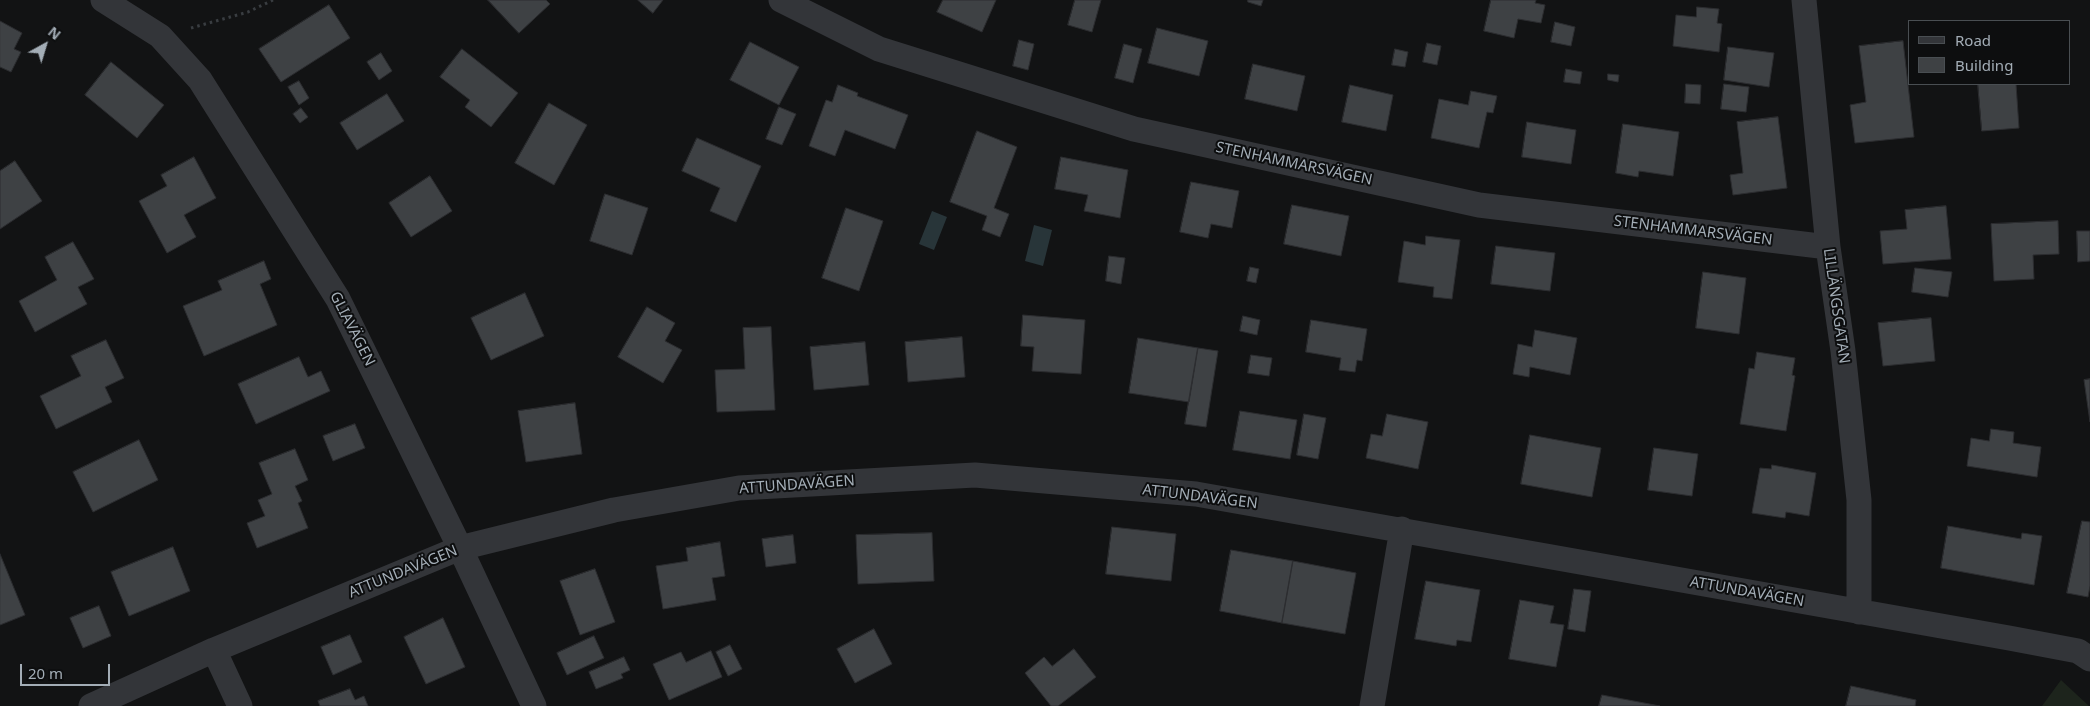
<!DOCTYPE html>
<html>
<head>
<meta charset="utf-8">
<style>
	body { margin:0 }
	#map { position:relative; width:2090px; height:706px; overflow:hidden; background:#121314; font-family:"Noto Sans",sans-serif }
	canvas { display:block }
	.legend { position:absolute; left:1908px; top:20px; width:162px; height:65px; box-sizing:border-box; background:#0d0e0f; border:1px solid #494e52; margin:0; padding:6px 9px; list-style:none; font-size:15px; color:#a3adb6 }
	.legend li { display:flex; align-items:center; gap:10px; height:25px }
	.legend b { width:25px; border:1px solid #494e52 }
	.north { position:absolute; left:20px; top:20px; width:50px; height:50px; -webkit-text-stroke:4px #0d0e0f; paint-order:stroke; rotate:39deg; font-size:14px; font-weight:700; line-height:20px; text-align:center; color:#a3adb6 }
	.north::after { content:''; display:block; margin:auto; width:18px; height:22px; background:#a3adb6; clip-path:polygon(50% 0,100% 100%,50% 72%,0 100%) }
	.scale { position:absolute; left:20px; top:664px; width:90px; height:22px; box-sizing:border-box; border:2px solid #a3adb6; border-top:0; padding-left:6px; font-size:15px; line-height:18px; white-space:nowrap; color:#a3adb6; -webkit-text-stroke:4px #0d0e0f; paint-order:stroke }
</style>
</head>
<body>
<div id="map">
<canvas width="2090" height="706"></canvas>
<ul class="legend">
<li><b style="height:6px;background:#333539"></b>Road</li>
<li><b style="height:14px;background:#3e4144"></b>Building</li>
</ul>
<div class="north">N</div>
<div class="scale">20 m</div>
</div>
<script>
const c = document.querySelector('canvas').getContext('2d');
c.lineJoin = 'round';
function fillPath(path, color) { c.fillStyle = color; c.fill(path, 'evenodd'); }
function stroke(path, color, width, dash) { c.strokeStyle = color; c.lineWidth = width; c.lineCap = dash ? 'butt' : 'round'; c.setLineDash(dash || []); c.stroke(path); }
function label(font, color, halo, rows, align = 'center') {
  c.font = font + ' "Noto Sans",sans-serif'; c.lineWidth = 4; c.setLineDash([]); c.textBaseline = 'middle'; c.strokeStyle = halo; c.fillStyle = color; for (const [text, x, y, turn = 0] of rows) {
    c.save(); c.translate(x, y); c.rotate((+turn || 0) * Math.PI / 180); c.textAlign = isNaN(turn) ? turn : align; if (halo) c.strokeText(text, 0, 0); c.fillText(text, 0, 0); c.restore();
  }
}
const green = new Path2D(`
	M2061,680L2089,706H2042Z`);
const water = new Path2D(`
	M932,211L947,217L934,250L919,244Z
	M1034,225L1052,230L1043,266L1025,261Z`);
const building = new Path2D(`
	M488,0H546L550,4L519,33Z
	M638,0H663L653,13Z
	M943,0H996L982,32L937,12Z
	M1075,0H1101L1092,32L1068,25Z
	M1248,0H1263L1261,6L1248,2Z
	M1491,0H1536L1535,3L1545,5L1541,23L1518,19L1514,38L1484,31Z
	M329,5L350,38L281,82L259,49Z
	M1697,7L1719,9L1717,23L1722,24L1719,52L1673,46L1676,15L1696,17Z
	M0,21L22,33L14,49L21,52L11,72L0,67Z
	M1555,22L1575,27L1571,46L1551,42Z
	M1157,28L1208,41L1199,76L1148,63Z
	M1019,40L1034,44L1028,70L1013,66Z
	M1903,41L1914,137L1855,143L1850,105L1866,102L1859,46Z
	M750,42L799,67L779,105L730,80Z
	M1427,43L1441,46L1437,65L1423,62Z
	M1124,44L1142,49L1133,83L1115,78Z
	M1728,47L1774,53L1769,87L1724,80Z
	M462,49L518,93L491,127L465,107L470,100L440,77Z
	M1395,49L1408,52L1405,67L1392,65Z
	M381,53L392,71L379,80L367,62Z
	M111,62L164,105L137,138L85,95Z
	M1253,64L1305,76L1297,111L1245,99Z
	M1566,69L1582,72L1580,84L1564,82Z
	M1608,74L1619,75L1618,82L1608,80Z
	M299,81L309,98L299,105L288,87Z
	M1686,84L1701,85L1700,104L1685,103Z
	M1724,84L1749,87L1746,112L1721,109Z
	M1978,84H2016L2019,128L1982,131Z
	M838,85L858,93L857,96L908,115L895,149L845,130L835,156L809,146L826,100L832,102Z
	M1350,85L1393,95L1386,131L1342,122Z
	M1471,91L1497,96L1493,113L1487,112L1479,148L1431,138L1439,99L1468,105Z
	M387,94L404,121L357,150L340,123Z
	M549,103L587,125L554,185L515,163Z
	M779,107L796,114L782,145L766,139Z
	M301,108L308,117L300,123L293,114Z
	M1778,117L1787,188L1733,195L1730,175L1743,173L1737,122Z
	M1527,122L1576,130L1571,164L1522,157Z
	M1623,124L1679,132L1673,176L1639,171L1638,177L1616,173Z
	M977,131L1017,147L994,208L1009,214L1000,237L982,230L987,216L950,202Z
	M697,138L761,166L736,222L710,211L720,188L682,171Z
	M194,157L216,198L184,215L196,237L167,253L139,201L167,186L161,175Z
	M1061,157L1128,170L1120,218L1084,211L1088,195L1055,189Z
	M15,161L42,201L0,229V171Z
	M430,176L452,211L411,237L389,203Z
	M1191,182L1239,191L1232,228L1211,224L1208,238L1180,232Z
	M605,194L648,208L632,255L590,241Z
	M1292,205L1349,216L1341,256L1284,244Z
	M1946,206L1951,259L1883,264L1880,231L1907,229L1905,210Z
	M846,208L883,221L859,291L822,278Z
	M2058,221L2059,254L2033,255L2034,279L1994,281L1991,224Z
	M2077,231H2090V261L2078,262Z
	M1426,236L1460,240L1452,299L1433,297L1434,287L1398,282L1404,241L1425,245Z
	M73,242L94,279L78,287L87,304L35,332L19,301L57,280L45,257Z
	M1496,246L1555,253L1550,291L1491,284Z
	M1109,256L1125,258L1121,284L1106,281Z
	M264,261L271,279L260,284L277,325L204,356L183,306L222,290L218,281Z
	M1250,267L1259,269L1256,283L1247,281Z
	M1915,268L1952,272L1948,297L1912,292Z
	M1703,272L1746,278L1739,334L1696,328Z
	M525,293L544,336L491,360L471,318Z
	M647,307L675,323L665,341L682,350L663,383L618,357Z
	M1023,315L1085,320L1081,374L1032,371L1034,347L1021,346Z
	M1243,316L1260,320L1257,335L1240,331Z
	M1931,318L1935,361L1883,366L1878,323Z
	M1311,320L1367,329L1362,361L1357,360L1355,372L1339,370L1341,358L1306,352Z
	M771,327L775,410L717,412L715,370L745,369L743,328Z
	M1535,330L1577,338L1570,375L1530,367L1529,377L1513,374L1518,344L1532,347Z
	M962,337L965,377L908,382L905,342Z
	M1138,338L1198,348L1189,402L1129,393Z
	M106,340L124,378L105,387L112,402L56,429L40,396L81,376L71,356Z
	M865,342L869,385L814,390L810,347Z
	M1198,348L1218,351L1206,427L1185,424Z
	M1757,352L1795,358L1792,375L1795,376L1786,431L1740,424L1749,368L1754,369Z
	M1251,355L1272,358L1269,376L1248,373Z
	M299,357L308,377L321,371L330,391L256,424L238,384Z
	M2090,379V422L2084,380Z
	M575,403L582,454L526,462L518,411Z
	M1240,411L1297,420L1290,459L1233,450Z
	M1304,414L1326,418L1318,459L1297,455Z
	M1387,414L1428,422L1418,469L1366,458L1371,434L1382,436Z
	M355,424L365,448L333,461L323,436Z
	M1991,429L2014,432L2013,443L2041,447L2037,477L1967,466L1971,438L1989,441Z
	M1530,435L1601,448L1592,497L1521,484Z
	M139,440L158,480L93,512L73,472Z
	M1654,448L1698,454L1692,496L1648,490Z
	M295,449L308,480L295,486L302,501L298,503L308,528L257,548L247,523L265,516L258,500L272,494L259,463Z
	M1772,465L1816,473L1809,516L1786,512L1785,518L1752,513L1760,468L1771,469Z
	M2082,521L2090,522V586L2088,597L2067,593Z
	M1948,526L2021,539L2022,533L2042,536L2034,585L1941,568Z
	M1112,527L1176,534L1171,581L1106,574Z
	M932,533L934,581L858,584L856,535Z
	M793,535L796,563L766,567L762,539Z
	M720,542L725,576L712,578L716,600L663,609L656,566L688,561L686,548Z
	M173,547L190,591L129,616L111,572Z
	M1231,550L1293,561L1282,623L1220,611Z
	M0,554L25,615L0,625Z
	M1293,561L1356,573L1345,634L1282,623Z
	M595,569L615,622L580,635L560,581Z
	M1426,581L1480,590L1471,642L1457,640L1456,646L1415,639Z
	M1574,589L1591,591L1585,632L1568,629Z
	M1520,600L1554,606L1550,623L1564,625L1556,667L1509,659Z
	M99,606L111,636L83,648L70,618Z
	M443,618L465,667L426,684L404,637Z
	M874,629L892,664L855,683L837,649Z
	M350,635L362,662L333,675L321,647Z
	M594,636L604,658L567,675L557,653Z
	M730,645L742,669L728,676L716,652Z
	M1074,649L1096,677L1058,706H1051L1025,673L1044,657L1052,666Z
	M711,651L722,677L669,700L653,664L681,652L686,662Z
	M624,657L630,670L621,674L623,678L596,689L589,672Z
	M1851,686L1916,700L1915,706H1846Z
	M350,689L355,700L364,696L368,706H320L318,701Z
	M1602,695L1660,706H1599Z`);
const path = new Path2D(`
	M191,28L248,12L273,0`);
const minor = new Path2D(`
	M103,0L160,36L200,80L338,299L460,548L534,706
	M781,0L879,49L1134,129L1479,205L1828,247
	M1804,0L1828,247L1843,351L1859,500V612
	M214,650L240,706
	M91,706L214,650L460,548L614,510L739,488L975,475L1196,494L2009,638L2078,651L2090,659
	M1372,706L1402,529`);
const streetNames = [
	["STENHAMMARSVÄGEN",1294,164,12],
	["STENHAMMARSVÄGEN",1693,231,7],
	["LILLÄNGSGATAN",1836,306,82],
	["GLIAVÄGEN",352,329,63],
	["ATTUNDAVÄGEN",797,485,-4],
	["ATTUNDAVÄGEN",1200,497,7],
	["ATTUNDAVÄGEN",403,572,-22],
	["ATTUNDAVÄGEN",1747,592,10]
];
fillPath(green, '#1d241c');
fillPath(water, '#283539');
fillPath(building, '#3e4144');
stroke(building, '#2c2d30', 1);
stroke(path, '#393d41', 3, [2.5, 4]);
stroke(minor, '#333539', 25);
label('15px', '#a3adb6', '#0d0e0f', streetNames);
</script>
</body>
</html>
